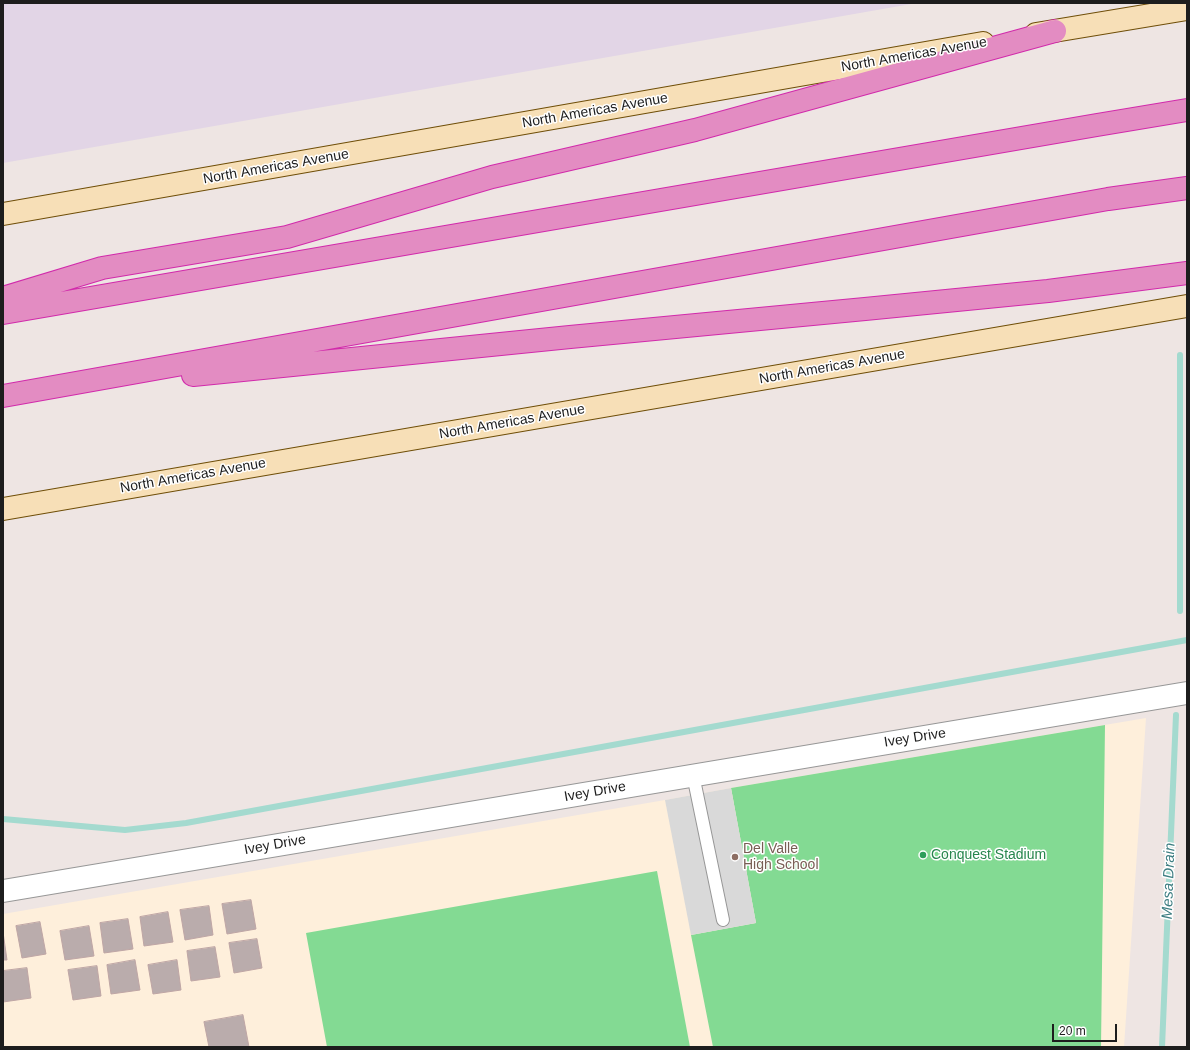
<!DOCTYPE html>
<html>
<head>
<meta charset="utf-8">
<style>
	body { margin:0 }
	#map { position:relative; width:1190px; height:1050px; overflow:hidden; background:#eee5e3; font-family:Helvetica,sans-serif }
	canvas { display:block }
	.frame { position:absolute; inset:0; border:4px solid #1d1d1d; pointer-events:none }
	.scale { position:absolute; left:1052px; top:1024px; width:65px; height:18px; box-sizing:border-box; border:2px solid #1d1d1d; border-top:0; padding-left:5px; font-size:12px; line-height:14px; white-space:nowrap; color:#1d1d1d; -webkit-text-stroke:3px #fff; paint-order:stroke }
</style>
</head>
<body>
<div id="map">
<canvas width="1190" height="1050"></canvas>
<div class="frame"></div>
<div class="scale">20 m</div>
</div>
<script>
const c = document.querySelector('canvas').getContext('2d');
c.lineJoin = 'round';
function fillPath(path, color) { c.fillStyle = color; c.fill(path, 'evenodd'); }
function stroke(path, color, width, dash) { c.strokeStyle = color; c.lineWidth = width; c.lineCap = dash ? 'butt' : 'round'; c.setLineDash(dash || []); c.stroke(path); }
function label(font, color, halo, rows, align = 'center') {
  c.font = font + ' Helvetica,sans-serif'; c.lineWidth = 3; c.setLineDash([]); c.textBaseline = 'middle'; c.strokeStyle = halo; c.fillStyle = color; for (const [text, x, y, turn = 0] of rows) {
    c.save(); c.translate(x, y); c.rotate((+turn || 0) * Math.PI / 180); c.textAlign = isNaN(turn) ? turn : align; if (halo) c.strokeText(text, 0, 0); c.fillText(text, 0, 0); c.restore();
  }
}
const industrial = new Path2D(`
	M3,3H917L3,163Z`);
const education = new Path2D(`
	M1146,718L1124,1047H3V914L665,800L731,788Z`);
const pitch = new Path2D(`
	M1105,725L1101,1047H713L691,935L756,923L731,788Z
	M657,871L690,1047H327L306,933Z`);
const parking = new Path2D(`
	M731,788L756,923L691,935L665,800Z`);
const stream = new Path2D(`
	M1180,355V611
	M3,819L125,830L186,823L1187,640
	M1162,1047L1176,715`);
const building = new Path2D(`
	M251,900L256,929L227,934L222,904Z
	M209,906L213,935L185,940L180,910Z
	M168,912L173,942L144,946L140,917Z
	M128,919L133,949L104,953L100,923Z
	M40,922L46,954L22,958L16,926Z
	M89,926L94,956L65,960L60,931Z
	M3,932L7,960H3Z
	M257,939L262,968L234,973L229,943Z
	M215,947L220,977L191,981L187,951Z
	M135,960L140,990L111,994L107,965Z
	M177,960L181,990L153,994L148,965Z
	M97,966L101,996L73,1000L68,970Z
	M27,968L31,998L3,1002V971Z
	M243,1015L249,1047H209L204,1022Z`);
const service = new Path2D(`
	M693,775L723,920`);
const minor = new Path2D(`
	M3,891L1187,693`);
const secondary = new Path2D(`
	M1036,34L1187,9
	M3,214L983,43
	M3,509L1187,306`);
const motorway = new Path2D(`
	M3,298L102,268L287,237L492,177L695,130L1055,31
	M3,313L1097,125L1187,110
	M193,375L570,337L865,309L1048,291L1187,273
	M3,396L1108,199L1187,188`);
const markers = [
	[923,855,4,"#2e9e5b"],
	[735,857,4,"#8d6e63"]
];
const streetNames = [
	["North Americas Avenue",914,55,-10],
	["North Americas Avenue",595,111,-10],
	["North Americas Avenue",276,167,-10],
	["North Americas Avenue",832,367,-10],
	["North Americas Avenue",512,422,-10],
	["North Americas Avenue",193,476,-10],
	["Ivey Drive",915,738,-9],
	["Ivey Drive",595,792,-10],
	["Ivey Drive",275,845,-10]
];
const educationNames = [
	["Del Valle",743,849],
	["High School",743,865]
];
const leisureNames = [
	["Conquest Stadium",931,855]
];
const waterNames = [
	["Mesa Drain",1169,881,-88]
];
fillPath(industrial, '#e2d5e6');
fillPath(education, '#feefdb');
fillPath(pitch, '#83da93');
fillPath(parking, '#d9d9d9');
stroke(stream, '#a4dacf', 6);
fillPath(building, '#baacac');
stroke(building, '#bfa6a5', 1);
stroke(service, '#979797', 14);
stroke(minor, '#979797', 24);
stroke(secondary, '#6f4e08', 24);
stroke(motorway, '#d12aab', 24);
stroke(service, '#fff', 12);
stroke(minor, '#fff', 22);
stroke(secondary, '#f7dfb7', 22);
stroke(motorway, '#e38cc2', 22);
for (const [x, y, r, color] of markers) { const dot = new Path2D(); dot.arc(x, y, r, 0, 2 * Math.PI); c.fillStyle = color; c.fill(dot); stroke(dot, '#fff', 1.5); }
label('14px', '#1d1d1d', '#fff', streetNames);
label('14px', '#785e54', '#fff', educationNames, 'left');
label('14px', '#27864d', '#fff', leisureNames, 'left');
label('italic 15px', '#3e7e82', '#fff', waterNames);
</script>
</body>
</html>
